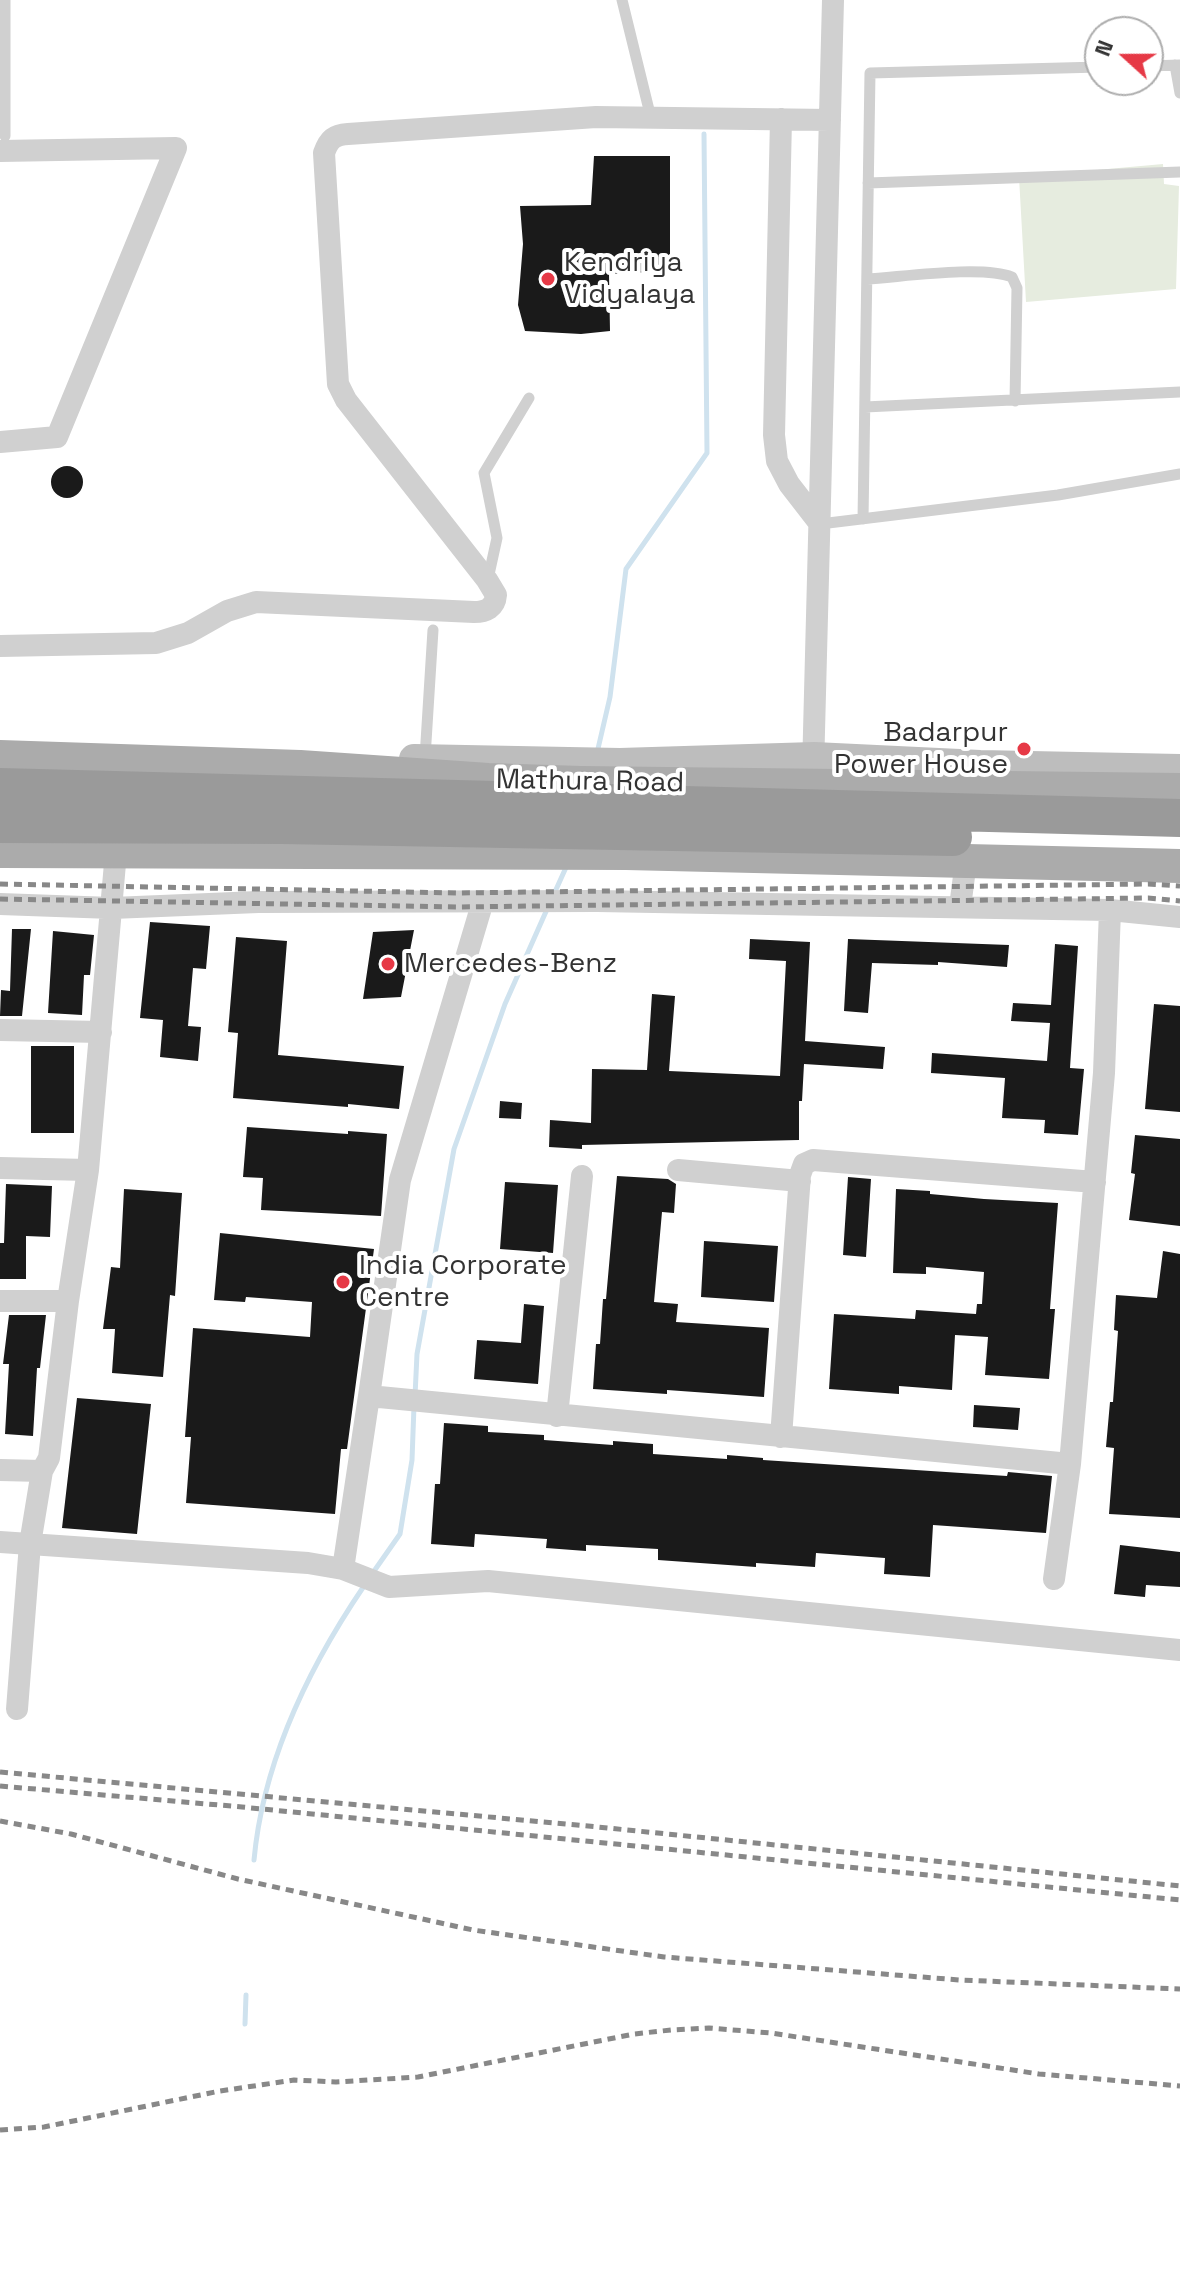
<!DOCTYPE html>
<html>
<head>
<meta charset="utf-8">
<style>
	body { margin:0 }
	#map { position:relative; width:1180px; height:2278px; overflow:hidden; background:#fff; font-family:"Space Grotesk",sans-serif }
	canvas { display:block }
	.north { position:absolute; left:1084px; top:16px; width:80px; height:80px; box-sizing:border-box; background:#fff; border:2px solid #adadad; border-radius:50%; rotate:291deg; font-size:22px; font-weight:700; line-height:32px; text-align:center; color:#333 }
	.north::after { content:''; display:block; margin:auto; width:28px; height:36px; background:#e63946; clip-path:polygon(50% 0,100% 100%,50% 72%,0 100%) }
</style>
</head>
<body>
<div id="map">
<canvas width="1180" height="2278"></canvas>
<div class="north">N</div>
</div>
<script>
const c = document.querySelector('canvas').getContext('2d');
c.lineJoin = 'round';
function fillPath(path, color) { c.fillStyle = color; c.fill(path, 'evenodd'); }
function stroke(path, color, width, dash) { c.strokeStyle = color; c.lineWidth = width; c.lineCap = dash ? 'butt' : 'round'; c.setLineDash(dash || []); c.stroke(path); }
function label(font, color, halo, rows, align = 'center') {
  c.font = font + ' "Space Grotesk",sans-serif'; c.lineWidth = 8; c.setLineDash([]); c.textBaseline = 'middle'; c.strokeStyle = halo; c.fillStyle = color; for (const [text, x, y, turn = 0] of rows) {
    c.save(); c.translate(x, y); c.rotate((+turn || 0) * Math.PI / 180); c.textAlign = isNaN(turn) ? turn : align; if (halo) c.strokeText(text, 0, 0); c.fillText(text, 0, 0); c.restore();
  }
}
const green = new Path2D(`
	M1163,164L1164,184L1179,186L1176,289L1026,302L1019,177Z`);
const stream = new Path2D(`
	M597,753L610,697L626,569L707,453L704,134
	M554,894L568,863
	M415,1396L417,1354L454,1149L505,1004L548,907
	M372,1574L400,1534L412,1460L414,1406
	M254,1860C263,1761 309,1667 364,1586
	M245,2024L246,1995`);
const building = new Path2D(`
	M594,156H670V271L609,274L610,331L581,334L525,331L518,305L523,244L520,206L591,205Z
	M51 482a16 16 0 1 1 32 0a16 16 0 1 1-32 0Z
	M150,922L210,926L206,969L193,968L188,1026L201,1027L198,1061L160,1057L163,1020L140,1018Z
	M12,929H31L22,1016H0L1,990L10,991Z
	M414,930L401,997L363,999L373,932Z
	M53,931L94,935L90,975H84L82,1015L48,1013Z
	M236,937L287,941L278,1055L404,1066L399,1109L348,1104V1107L233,1098L238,1033L228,1032Z
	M750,939L810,942L805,1041L885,1047L883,1069L804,1064L802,1101H799V1140L582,1145V1149L549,1147L550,1120L591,1123L592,1069L647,1070L652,994L675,996L669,1071L780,1076L786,961L749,959Z
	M848,939L1009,945L1007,967L938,962V965L872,963L868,1013L844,1011Z
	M1055,944L1078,946L1070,1068L1084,1069L1078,1135L1044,1133L1045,1120L1002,1118L1005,1078L931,1073L932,1053L1047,1061L1050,1023L1011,1021L1013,1003L1051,1005Z
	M1154,1004L1180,1006V1112L1145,1109Z
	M31,1046H74V1133H31Z
	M500,1101L522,1103L521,1119L499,1118Z
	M247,1127L348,1134V1131L387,1134L381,1216L261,1210L263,1178L243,1177Z
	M1135,1135L1180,1139V1226L1129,1220L1135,1174L1131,1173Z
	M617,1176L668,1179L676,1184L674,1213L662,1212L654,1302L678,1304L676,1322L769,1328L764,1397L667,1390V1394L593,1389L596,1344H600L603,1299H606Z
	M848,1177L871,1179L866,1257L843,1255Z
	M505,1182L558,1185L553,1253L500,1249Z
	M6,1184L52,1186L50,1237L26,1236V1279H0V1243H4Z
	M124,1189L182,1193L175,1296L170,1295L163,1377L112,1373L115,1329H103L111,1267L120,1268Z
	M896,1189L930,1191V1194L984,1199L1058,1203L1050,1309H1055L1049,1379L985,1375L988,1337L955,1335L952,1390L899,1386V1394L829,1389L834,1314L915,1319L916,1310L976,1314L977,1304H982L984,1272L926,1267V1274L893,1273Z
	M220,1233L374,1249L347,1449H341L335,1514L186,1503L191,1437H185L193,1328L310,1337L312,1302L246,1297L245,1302L214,1300Z
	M704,1241L778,1246L774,1302L701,1297Z
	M1163,1251L1180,1254V1518L1109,1514L1114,1448L1106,1447L1110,1402H1113L1118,1331L1114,1330L1116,1295L1157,1298Z
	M524,1304L544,1306L538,1384L474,1379L477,1340L521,1343Z
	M9,1315H46L40,1368H37L33,1436L5,1434L9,1364H3Z
	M77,1398L151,1404L137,1534L62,1528Z
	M974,1405L1020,1408L1018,1430L973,1427Z
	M444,1423L488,1426V1432L544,1435V1440L613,1445V1441L653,1444V1454L727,1459V1455L763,1458V1460L1007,1476L1008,1472L1052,1476L1046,1533L933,1525L930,1577L884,1574L885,1558L816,1553L815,1567L756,1563V1567L658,1560V1549L586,1545V1551L546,1548L547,1539L475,1534L474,1547L431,1544L435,1484H440Z
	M1120,1545L1180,1552V1587L1146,1585L1145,1597L1114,1594Z`);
const lane = new Path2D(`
	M5,0V136
	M622,0L651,118
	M1175,65L1180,93
	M1148,66L1180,65
	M868,183L1180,172
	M867,279C902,277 982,265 1012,277L1017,288L1015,401
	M865,407L1180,392
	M863,519L870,73L1100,67
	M820,524L1058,495L1180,474
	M488,579L497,538L484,473L529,398
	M425,758L433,630`);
const street = new Path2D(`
	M781,119L774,435L777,461L789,484L820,524
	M0,151L176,148L57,437L0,442
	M0,646L156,643L188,633L227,611L256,602L474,612C486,612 495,608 496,595L487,580L346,400L338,384L324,153C329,139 334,135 348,134L596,117L830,120
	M813,770L833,0
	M483,901L400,1180L369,1396L1070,1464
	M0,904L112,908L258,902L597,901L1110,910L1180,917
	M960,907L966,861
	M0,1030L101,1032
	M0,1168L88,1170
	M678,1170L800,1181
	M0,1301H68
	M557,1416L582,1176
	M781,1437L800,1175L804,1164L813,1160L1095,1182
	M0,1470L42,1471L49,1458L68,1301L88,1170L116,852
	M0,1542L308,1563L343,1569L389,1587L488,1581L1180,1650
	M343,1569L369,1396
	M1054,1579L1070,1464L1104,1073L1110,910
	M17,1709L30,1544L42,1471`);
const secondary = new Path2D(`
	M414,759L620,763L814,757L980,765L1180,769`);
const primary = new Path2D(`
	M0,757L300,767L488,780L581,783L1180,790
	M0,851L626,853L1180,866`);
const rail = new Path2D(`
	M0,884L458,893L1148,884L1180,886
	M0,899L458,907L1148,898L1180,901
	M0,1772L598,1827L1180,1886
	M0,1786L242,1807L1180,1900
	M0,1821L71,1834L238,1879L473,1930L664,1957L960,1980L1180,1989
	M0,2130L44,2127L220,2091L294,2080L336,2082L418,2077L634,2034L671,2030L709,2028L771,2033L1039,2074L1180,2086`);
const highwayBridge = new Path2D(`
	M0,787L1180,818
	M0,824L282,825L953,837`);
const markers = [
	[548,279,8,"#e63946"],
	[1024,749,8,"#e63946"],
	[388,964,8,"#e63946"],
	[343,1282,8,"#e63946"]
];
const poiNames = [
	["Kendriya",564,263],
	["Vidyalaya",564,295],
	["Badarpur",1008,733,"right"],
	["Power House",1008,765,"right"],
	["Mercedes-Benz",404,964],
	["India Corporate",359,1266],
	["Centre",359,1298]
];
const streetNames = [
	["Mathura Road",590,782,1]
];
fillPath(green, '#e6ecdf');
stroke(stream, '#cfe2ee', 5);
fillPath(building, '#1a1a1a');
stroke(lane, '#d0d0d0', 11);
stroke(street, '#d0d0d0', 22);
stroke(secondary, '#bdbdbd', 30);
stroke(primary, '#ababab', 34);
stroke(rail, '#888', 5, [8, 6]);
stroke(highwayBridge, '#9a9a9a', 38);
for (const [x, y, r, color] of markers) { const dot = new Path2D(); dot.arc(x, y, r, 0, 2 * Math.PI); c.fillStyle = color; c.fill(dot); stroke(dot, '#fff', 3); }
label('28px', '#333', '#fff', poiNames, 'left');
label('28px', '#333', '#fff', streetNames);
</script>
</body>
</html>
